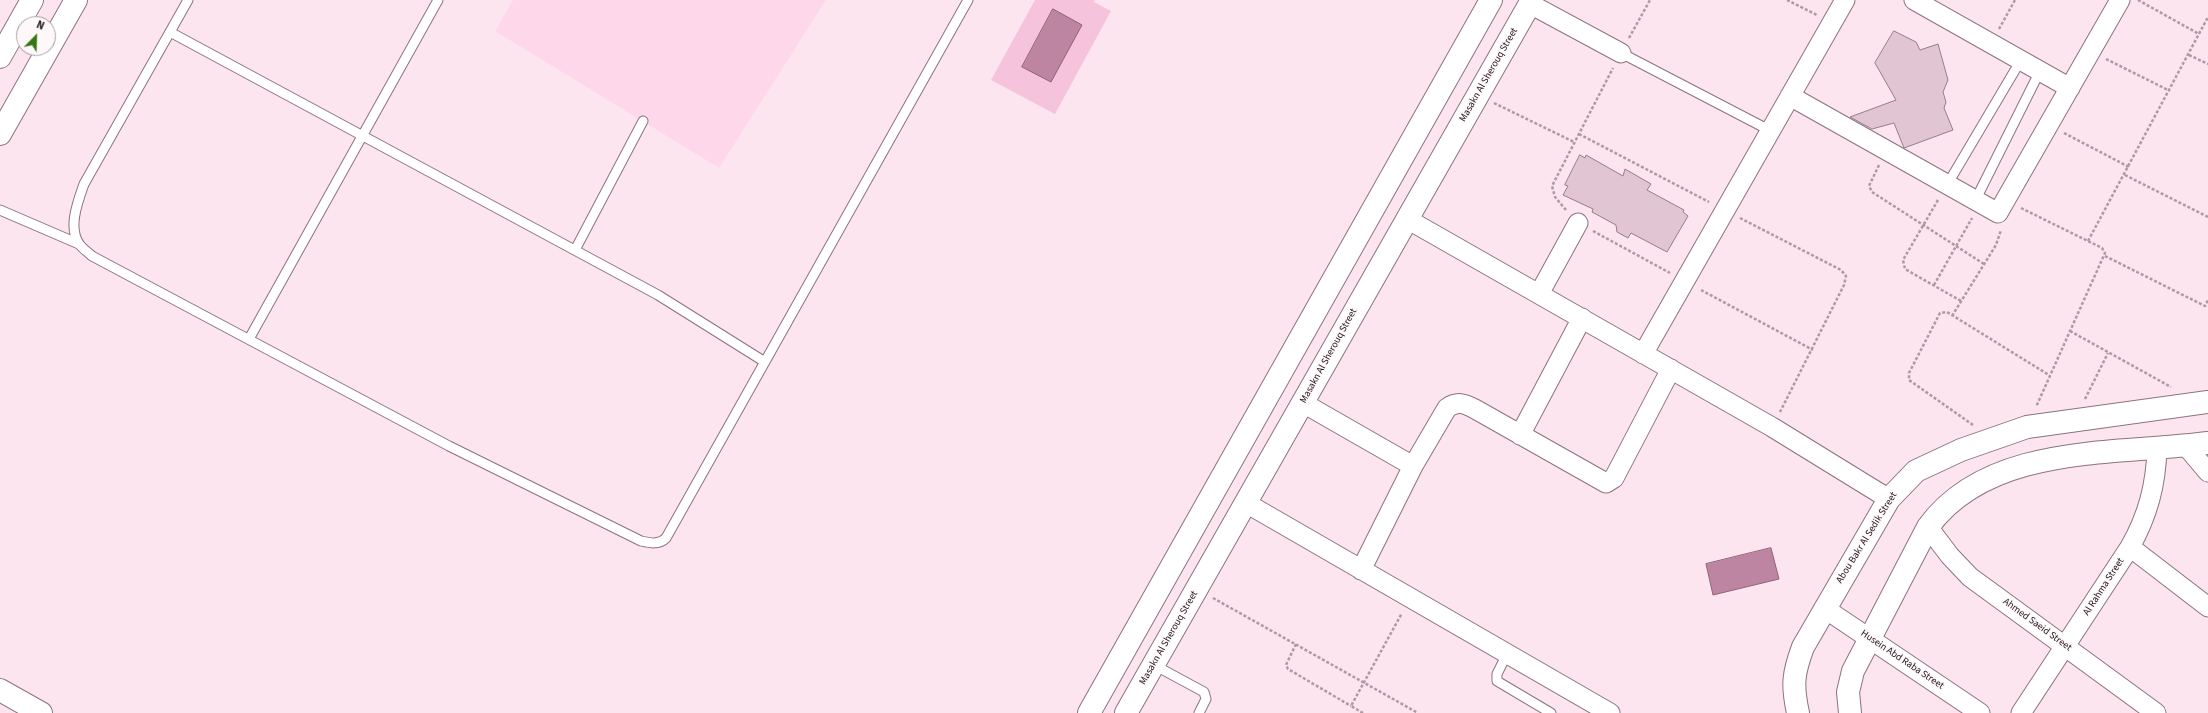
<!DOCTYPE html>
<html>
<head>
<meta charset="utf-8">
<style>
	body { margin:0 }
	#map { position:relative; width:2208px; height:713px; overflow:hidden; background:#fde5f0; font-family:"Source Sans 3",sans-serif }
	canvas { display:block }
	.north { position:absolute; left:16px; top:16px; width:40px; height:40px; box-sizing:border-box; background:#fef8fb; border:1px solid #a59ea1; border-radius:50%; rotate:23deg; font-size:11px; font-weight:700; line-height:16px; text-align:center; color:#20161b }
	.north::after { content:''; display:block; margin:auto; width:14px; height:18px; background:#367715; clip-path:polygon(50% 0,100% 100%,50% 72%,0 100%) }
</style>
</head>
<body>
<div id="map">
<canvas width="2208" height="713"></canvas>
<div class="north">N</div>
</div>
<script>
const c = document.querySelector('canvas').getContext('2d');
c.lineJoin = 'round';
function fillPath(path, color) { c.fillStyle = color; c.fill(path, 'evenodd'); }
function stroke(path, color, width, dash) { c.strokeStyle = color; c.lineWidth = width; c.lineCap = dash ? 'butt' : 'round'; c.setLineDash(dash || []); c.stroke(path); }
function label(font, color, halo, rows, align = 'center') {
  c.font = font + ' "Source Sans 3",sans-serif'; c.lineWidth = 3.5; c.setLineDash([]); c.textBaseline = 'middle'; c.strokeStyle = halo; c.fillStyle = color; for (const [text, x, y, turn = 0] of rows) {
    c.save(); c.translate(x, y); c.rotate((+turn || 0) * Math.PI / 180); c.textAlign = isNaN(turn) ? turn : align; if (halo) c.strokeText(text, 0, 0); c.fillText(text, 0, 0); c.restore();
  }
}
const built = new Path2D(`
	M513,0H826L719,168L495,31Z`);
const green = new Path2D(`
	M1035,0H1095L1094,2L1111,11L1055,114L991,80Z`);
const water = new Path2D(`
	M1053,9L1082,25L1051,82L1022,67Z
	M1771,548L1779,579L1713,595L1706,564Z`);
const building = new Path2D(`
	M1894,31L1916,42L1920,50L1938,44L1948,80L1943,92L1946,102L1944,108L1953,130L1904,148L1894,123L1872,129L1850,117L1896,100L1875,63Z
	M1580,155L1585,158L1586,155L1623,176L1625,169L1651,184L1647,190L1684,210L1683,212L1688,216L1667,252L1631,233L1628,238L1617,232L1616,225L1592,212L1593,209L1563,195L1568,186L1565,185Z`);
const path = new Path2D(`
	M1787,0L1817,15
	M2138,0L2199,34
	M1999,29L2015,0
	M1629,38L1650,0
	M2189,55L2208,64
	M2106,59L2170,91
	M1494,103L1574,142
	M2064,133L2129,167
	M1579,134L1709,202
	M1879,165L1869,186L1872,192L1984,264
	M2125,175L2208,217
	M1938,200L1903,260L1905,269L1961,301
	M2021,208L2102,248L2105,253L2036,407
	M1566,210L1555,197L1552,186L1613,68
	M1740,218L1841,270L1846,276L1844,285L1780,412
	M1593,231L1670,273
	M2088,241L2208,17
	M2105,256L2205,306L2208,300
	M1934,285L1972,218
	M1701,290L1813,350
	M1952,316L1996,245L2001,230
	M2070,331L2171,387
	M2085,399L2108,353
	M1973,425L1909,380V373L1940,313L1947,312L2049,375
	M1213,598L1418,713
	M1296,644L1286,665L1288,669L1351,706
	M1363,713L1351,706L1402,613`);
const lane = new Path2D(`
	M188,0L84,184C78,201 67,229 80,245C83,249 88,252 92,256L449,446L641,541C650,543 659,545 666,538L968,0
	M170,32L658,295L765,362
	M1621,53L1771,131
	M1947,185L2021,60
	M1975,201L2040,71
	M0,210L79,244
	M575,250L643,121
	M249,339L438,0
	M1507,654L1497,674V681L1551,713
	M1154,665L1204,692L1206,699L1199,713`);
const street = new Path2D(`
	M1914,0L2070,88
	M1530,4L1621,53
	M1790,96L1998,213L2120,0
	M1407,219L1772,427L1889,499
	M1539,294L1578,223
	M1643,354L1845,0
	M1303,403L1413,466L1447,408C1457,401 1464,403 1475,409L1606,483L1614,478L1671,369
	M1520,435L1582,318
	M2186,446L2208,472
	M1246,503L1610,713
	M1928,527L1950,556L1970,577L2156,713
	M2130,547L2208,607
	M1361,570L1413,466
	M1824,608L1980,713
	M2021,713L2130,547C2148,515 2156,485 2157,448`);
const secondary = new Path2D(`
	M0,57L32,0
	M0,134L76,0
	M0,690L41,713
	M1089,713L1491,0
	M1126,713L1532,0
	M1798,713C1792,685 1793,674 1803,647L1889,499L1916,471L1961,450L2027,427L2208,402
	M1850,713L1848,692L1853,671L1928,527C1989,443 2117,455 2208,443`);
const streetNames = [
	["Masakn Al Sherouq Street",1489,75,-60],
	["Masakn Al Sherouq Street",1329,356,-61],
	["Abou Bakr Al Sedik Street",1867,538,-58],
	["Al Rahma Street",2104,587,-57],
	["Ahmed Saeid Street",2037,625,36],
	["Masakn Al Sherouq Street",1169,638,-60],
	["Husein Abd Raba Street",1902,660,34]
];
fillPath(built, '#fed7ea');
fillPath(green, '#f5c3dc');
fillPath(water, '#bd85a1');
stroke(water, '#8e6479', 1);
fillPath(building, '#e2c5d3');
stroke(building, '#977c89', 1);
stroke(lane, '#8d727f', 11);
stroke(street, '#8d727f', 21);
stroke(secondary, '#8d727f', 24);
stroke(path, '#ad9aa2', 2.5, [3, 2]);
stroke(lane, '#fff', 9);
stroke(street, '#fff', 19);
stroke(secondary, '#fff', 22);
label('10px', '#20161b', '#fef8fb', streetNames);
</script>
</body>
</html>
